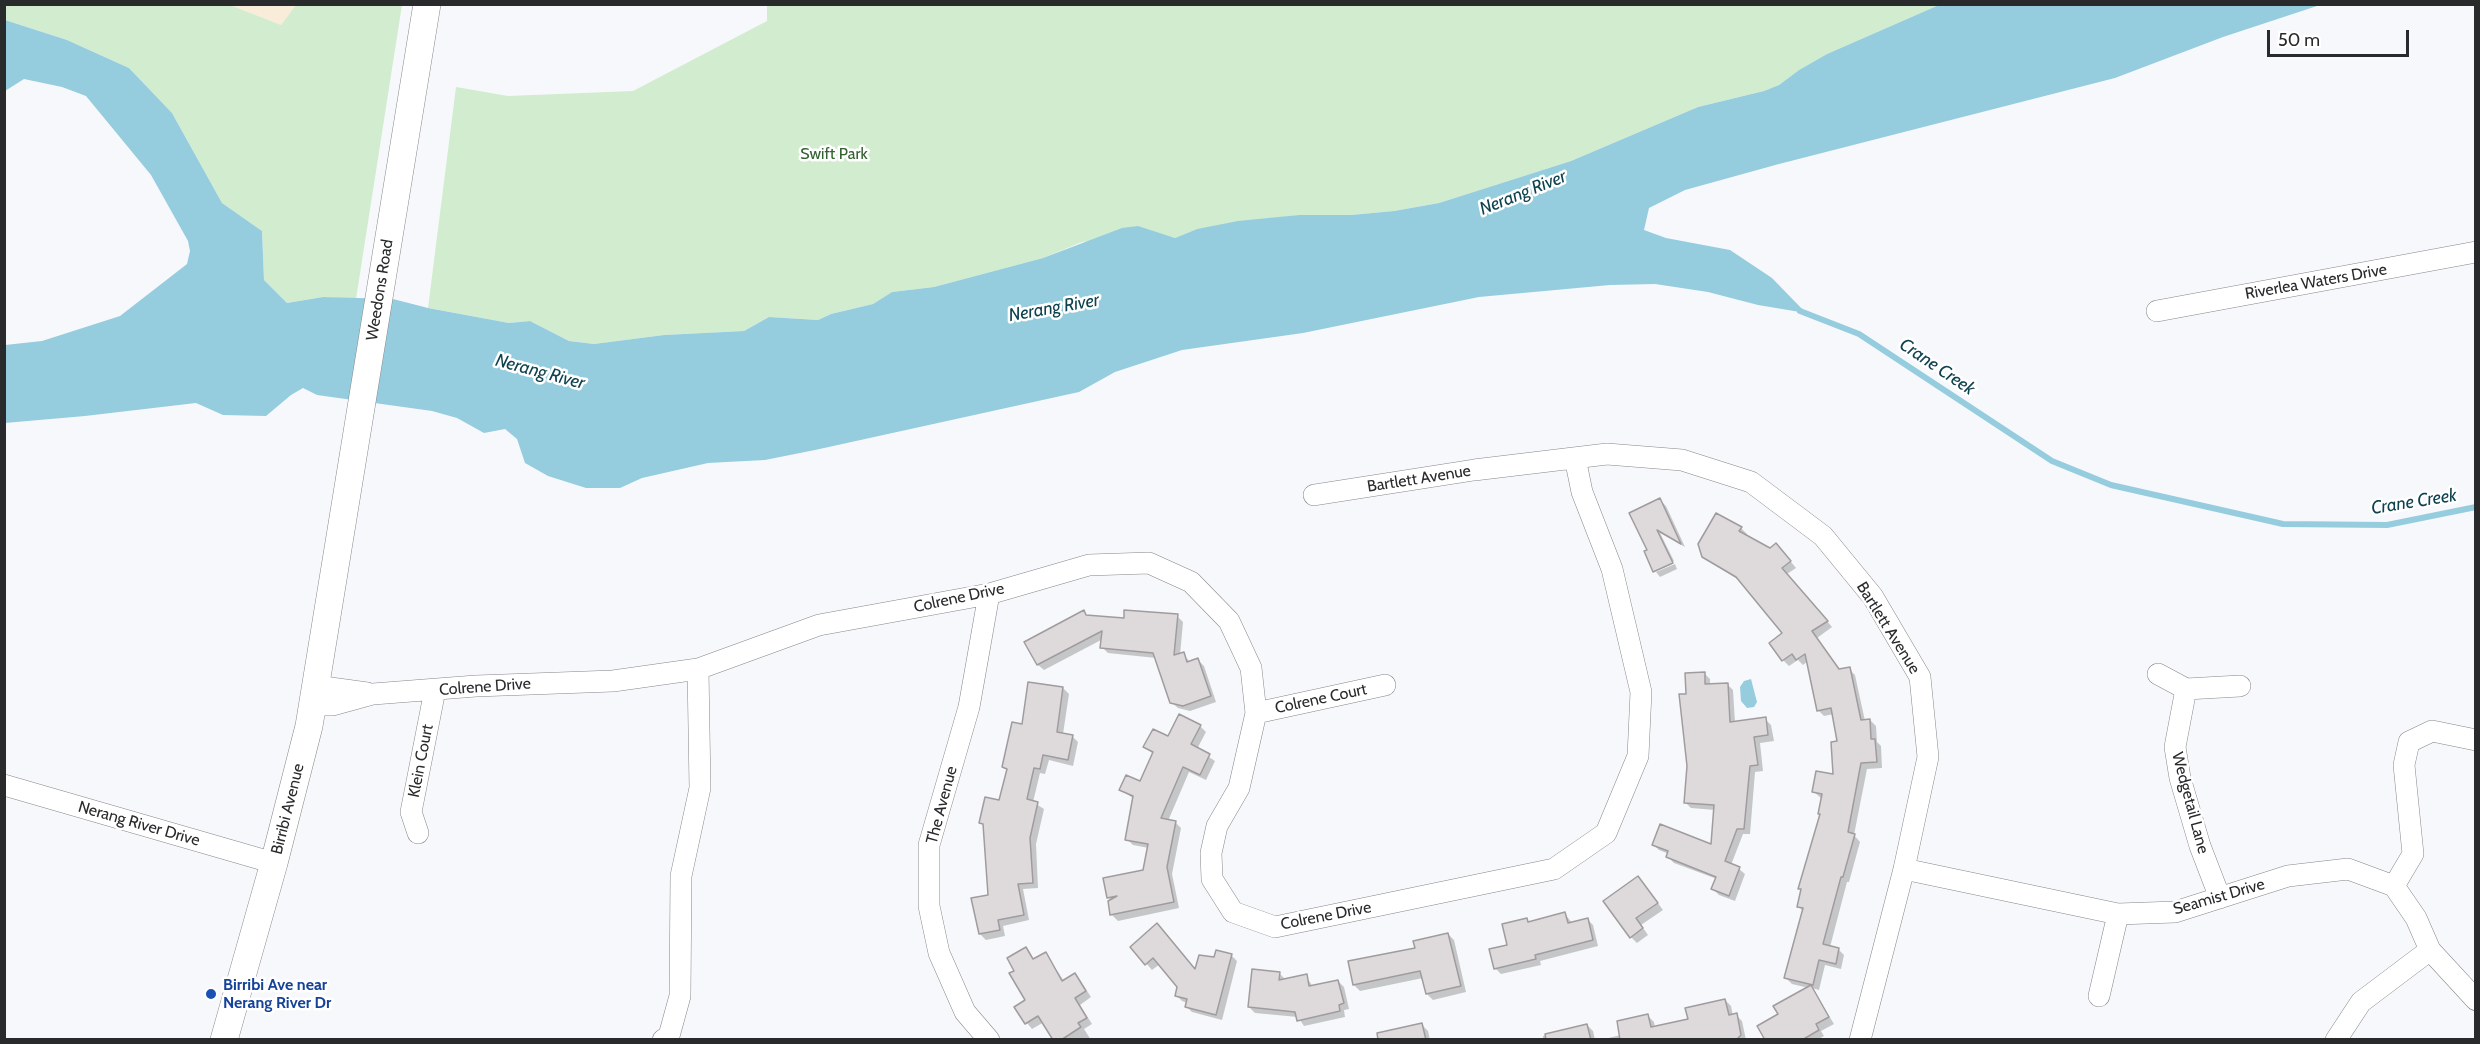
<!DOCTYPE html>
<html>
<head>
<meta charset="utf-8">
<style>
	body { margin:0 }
	#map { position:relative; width:2480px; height:1044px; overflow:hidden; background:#f7f8fb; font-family:Cabin,sans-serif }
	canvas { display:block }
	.frame { position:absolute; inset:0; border:6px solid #292a2b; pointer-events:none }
	.scale { position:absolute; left:2267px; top:30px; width:142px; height:27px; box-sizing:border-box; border:3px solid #292a2b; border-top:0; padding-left:8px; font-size:18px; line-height:21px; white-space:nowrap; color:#292a2b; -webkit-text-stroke:4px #fff; paint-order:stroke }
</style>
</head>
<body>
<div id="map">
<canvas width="2480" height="1044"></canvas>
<div class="frame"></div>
<div class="scale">50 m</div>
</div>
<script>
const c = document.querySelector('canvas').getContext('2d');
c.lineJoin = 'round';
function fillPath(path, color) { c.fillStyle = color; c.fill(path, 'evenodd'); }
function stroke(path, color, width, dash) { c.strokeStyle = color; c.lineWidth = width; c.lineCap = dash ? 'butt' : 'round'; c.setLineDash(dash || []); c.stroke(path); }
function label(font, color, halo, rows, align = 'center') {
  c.font = font + ' Cabin,sans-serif'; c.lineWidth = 5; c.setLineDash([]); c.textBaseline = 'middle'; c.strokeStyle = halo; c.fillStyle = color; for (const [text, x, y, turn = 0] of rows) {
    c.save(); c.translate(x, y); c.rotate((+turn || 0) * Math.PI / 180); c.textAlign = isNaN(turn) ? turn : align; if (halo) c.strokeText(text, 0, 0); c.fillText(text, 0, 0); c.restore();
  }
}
const education = new Path2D(`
	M230,5H296L281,25Z`);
const green = new Path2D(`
	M5,4L230,5L281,25L296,5H402L356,299L323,297L287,303L264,280L262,231L222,203L172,113L129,68L67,40L5,20Z
	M767,5H1939L1827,54L1799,70L1779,85L1764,91L1698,107L1571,161L1439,203L1394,211L1351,215H1299L1197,229L1175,238L1158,233L1082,242L1043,258L934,287L892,292L873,304L831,314L818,320L769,317L744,331L664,335L594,344L569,341L530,321L509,323L428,308L456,87L508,96L633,91L767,21Z`);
const water = new Path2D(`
	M1939,5H2320L2223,37L2115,78L1779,164L1685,190L1649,208L1644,230L1666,238L1730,250L1772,278L1806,313L1758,305L1708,292L1655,284L1610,285L1479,297L1303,333L1182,350L1115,372L1079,392L815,450L765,460L708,463L642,478L620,488H586L548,476L525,463L517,439L505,429L484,433L457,418L432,411L317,395L303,388L291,395L266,416L223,415L196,403L85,416L5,423V345L42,341L120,316L187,264L190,251L188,241L151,175L86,96L62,87L24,79L5,91V20L67,40L129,68L172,113L222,203L262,231L264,280L287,303L323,297L393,299L428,308L509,323L530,321L569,341L594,344L664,335L744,331L769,317L818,320L831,314L873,304L892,292L934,287L1043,258L1122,228L1138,226L1175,238L1197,229L1238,221L1299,215H1351L1394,211L1439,203L1571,161L1698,107L1764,91L1779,85L1799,70L1827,54Z
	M1751,679L1757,702L1754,707L1747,708L1741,701L1740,687L1744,681Z`);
const shadow = new Path2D(`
	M1660,500L1666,506L1685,547L1660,533L1674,561L1655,571L1646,552L1649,551Z
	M1741,528L1747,534L1746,536L1770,550L1782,551L1796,568L1787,574L1832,627L1817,638L1840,671L1849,669L1855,675L1865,721L1870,720L1876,726L1877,742L1881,746L1882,768L1867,769L1854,835L1860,842L1849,882H1847L1830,947L1838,949L1844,955L1841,969L1825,965L1819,990L1812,988L1834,1024L1821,1031L1824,1036L1817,1040H1766L1780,1015L1809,988L1792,984L1786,978L1803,911L1798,906L1802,890L1800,888L1822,816V799L1814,792L1835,775L1839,743L1834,714L1824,716L1818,710L1808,661L1803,665L1798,660L1789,666L1783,660L1785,634L1742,582L1710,562L1703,556Z
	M1675,564L1677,569L1660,577L1656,572Z
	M1083,612L1088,616L1125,620L1177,616L1183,622L1180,655L1183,654L1190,662L1198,660L1204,666L1216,702L1190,711L1178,708L1171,702L1156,658L1108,653L1102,647L1103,639L1044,670L1038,665L1026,642Z
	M1704,673L1710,679V685L1727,684L1733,690L1735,723L1765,719L1771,725L1774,741L1760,743L1763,771L1755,772L1750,834H1743L1731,865L1739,869L1745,874L1735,901L1719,895L1713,889L1717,879L1674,863L1668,857L1669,854L1659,850L1653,844L1712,846L1715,810L1691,808L1685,802L1689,766L1688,695Z
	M1063,688L1069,694L1063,734L1072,736L1078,742L1073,766L1049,760L1045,774L1040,773L1033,802L1044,809L1036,844L1038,888L1023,889L1029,920L1003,926L1005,936L986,940L980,934L989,896L985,826L981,822L1000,802L1008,771L1004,767L1024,726Z
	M1200,726L1206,732L1197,749L1215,761L1206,780L1189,772L1168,821L1175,822L1181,828L1172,874L1179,908L1118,921L1112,915V901L1108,897L1144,871L1149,848L1133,845L1127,839L1134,799L1121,790L1141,783L1153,754L1145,747Z
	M1644,884L1663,910L1641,925L1648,935L1637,943L1631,937Z
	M1565,914L1572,923L1587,919L1593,925L1598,946L1540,961L1541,965L1501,974L1495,968L1527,920L1530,923Z
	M1448,934L1454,940L1466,992L1433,1000L1427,994L1423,978L1360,991L1354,985Z
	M1132,947L1196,971L1215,959L1231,955L1237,961L1222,1020L1192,1012L1186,1006L1187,1003L1182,1001L1176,995L1178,987L1160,964L1152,970Z
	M1026,949L1034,960L1046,954L1064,981L1074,975L1080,980L1091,997L1080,1005L1092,1024L1084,1029L1091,1040H1056L1044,1022L1032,1029L1027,1023L1016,1007L1027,1000L1016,971Z
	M1280,974L1286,980L1306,976L1313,987L1338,981L1344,987L1349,1009L1344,1010L1345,1017L1304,1026L1298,1017L1255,1013L1249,1007Z
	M1725,1000L1731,1006L1733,1016L1736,1015L1742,1021L1746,1040H1600L1621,1035L1648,1016L1654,1022L1655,1028L1690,1020Z
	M1422,1025L1428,1031L1430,1040H1406Z
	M1587,1025L1593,1031L1595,1040H1543V1036Z`);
const stream = new Path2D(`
	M1800,311L1859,334L2052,461L2111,485L2283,524L2387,525L2476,507`);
const building = new Path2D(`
	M1660,498L1681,544L1657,530L1673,563L1653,572L1644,551L1647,550L1629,513Z
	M1716,513L1742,527L1739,531L1770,548L1776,543L1791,561L1782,568L1828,621L1812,631L1839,669L1850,667L1861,720L1870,719L1871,739H1875L1877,762L1861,763L1848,832L1855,834L1843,877H1841L1823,944L1839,948L1836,964L1819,960L1813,985L1784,978L1803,908L1797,907L1801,889H1798L1820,814H1818L1822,794L1812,792L1816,771L1833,774L1831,742L1837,741L1831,708L1817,711L1805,654L1796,660L1792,654L1782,661L1769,643L1782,633L1736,577L1702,557L1698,544Z
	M1084,610L1086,615L1124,618V610L1178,614L1174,655L1184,652L1187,662L1198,658L1211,696L1183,706L1170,703L1153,653L1100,648L1102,631L1037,665L1024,642Z
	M1705,672V684L1728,683L1730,722L1766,717L1768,735L1754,737L1758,765L1750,766L1744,829H1737L1725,861L1740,867L1729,896L1711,889L1716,877L1666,857L1668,851L1652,845L1660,824L1711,844L1714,805L1684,803L1687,766L1679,694H1686L1685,673Z
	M1028,682L1063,687L1057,732L1073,735L1068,760L1043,755L1040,769L1034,768L1027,799L1038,802L1030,838L1033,883L1018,884L1024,915L998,920L1000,930L979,934L971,898L988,895L983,824L979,823L985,797L999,800L1007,769L1002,767L1012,722L1022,724Z
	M1179,714L1201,725L1191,744L1210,754L1200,775L1183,767L1161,818L1176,821L1167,867L1174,902L1110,915L1108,901L1117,896L1107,898L1103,878L1143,870L1148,844L1125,840L1133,796L1119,790L1126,775L1140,781L1153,752L1143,747L1153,729L1168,736Z
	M1638,876L1658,903L1636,918L1643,928L1630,938L1603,901Z
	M1565,912L1568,923L1588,918L1593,940L1535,955L1536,959L1494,969L1489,949L1507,945L1502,924L1527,918L1528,922Z
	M1157,923L1195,969L1199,955L1214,957L1216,950L1232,954L1216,1015L1185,1007L1187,999L1175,996L1177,987L1153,958L1145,965L1130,947Z
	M1448,933L1461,986L1426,994L1420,971L1353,985L1348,961L1415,948L1413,941Z
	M1026,947L1033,959L1046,952L1062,981L1075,973L1086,991L1075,998L1087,1018L1078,1023L1081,1027L1061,1040H1053L1038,1016L1025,1024L1014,1007L1025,1000L1009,973L1014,971L1007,958Z
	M1252,969L1280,972L1279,980L1307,974L1309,986L1338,980L1344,1003L1339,1005L1340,1011L1297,1021L1295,1012L1248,1007Z
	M1811,985L1829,1017L1816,1024L1819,1030L1802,1040H1765L1757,1026L1778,1014L1773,1006Z
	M1725,999L1729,1015L1737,1013L1741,1035L1736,1040H1620L1617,1021L1648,1014L1651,1027L1688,1019L1685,1008Z
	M1422,1023L1426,1040H1378L1377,1033Z
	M1587,1024L1591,1040H1546L1545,1034Z`);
const minor = new Path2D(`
	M2157,311L2476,252
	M1314,495L1474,470L1607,454L1682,460L1751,482L1823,536L1873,597L1920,677L1928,757L1904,869L1860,1040
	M989,594L969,707L929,845V906L939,953L965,1012L989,1040
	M2158,674L2186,689
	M316,686L367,693
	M313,705H333L373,694L476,686L613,681L698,669L819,625L989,594L1089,565L1149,563L1191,582L1229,621L1251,668L1256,713L1239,788L1217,826L1211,853L1212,879L1233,912L1275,927L1554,869L1606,833L1638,756L1641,692L1612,569L1582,492L1575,458
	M1256,713L1385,685
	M4,785L274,863
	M418,833L411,812L435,690
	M1904,869L2118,914L2175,912L2288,876L2348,869L2394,886L2416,918L2430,950L2476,1000
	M2394,886L2413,854L2404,765L2409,742L2432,731L2476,740
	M2220,898L2200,846L2180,778L2175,747L2186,689L2240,686
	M2099,996L2118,914
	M663,1040L669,1036L680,996L681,876L700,788L698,669
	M2336,1040L2361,1002L2430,950`);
const tertiary = new Path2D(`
	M224,1040L274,863L309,726L427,4`);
const markers = [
	[211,994,6,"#1a4fb4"]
];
const parkNames = [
	["Swift Park",834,154]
];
const streetNames = [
	["Riverlea Waters Drive",2316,282,-10],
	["Weedons Road",380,290,-81],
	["Bartlett Avenue",1419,479,-9],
	["Colrene Drive",959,598,-12],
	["Bartlett Avenue",1888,628,58],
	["Colrene Drive",485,687,-4],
	["Colrene Court",1321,699,-12],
	["Klein Court",421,761,-79],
	["Wedgetail Lane",2190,803,75],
	["The Avenue",942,805,-75],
	["Birribi Avenue",288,809,-76],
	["Nerang River Drive",139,824,16],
	["Seamist Drive",2219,897,-16],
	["Colrene Drive",1326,916,-11]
];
const transitNames = [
	["Birribi Ave near",223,985],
	["Nerang River Dr",223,1003]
];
const waterNames = [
	["Nerang River",1523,193,-22],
	["Nerang River",1054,308,-10],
	["Crane Creek",1937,367,34],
	["Nerang River",540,372,15],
	["Crane Creek",2414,502,-9]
];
fillPath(education, '#f9ecd8');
fillPath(green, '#d2eccf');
fillPath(water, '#95cddf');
fillPath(shadow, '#0003');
stroke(stream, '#95cddf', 6);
fillPath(building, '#dedadc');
stroke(building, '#a09c9d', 1.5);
stroke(minor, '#868789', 22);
stroke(tertiary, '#868789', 28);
stroke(minor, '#fff', 21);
stroke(tertiary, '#fff', 27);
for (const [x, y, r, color] of markers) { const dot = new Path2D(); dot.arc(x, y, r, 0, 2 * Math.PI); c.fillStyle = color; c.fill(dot); stroke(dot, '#fff', 2); }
label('16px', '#33612f', '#fff', parkNames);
label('16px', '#292a2b', '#fff', streetNames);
label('bold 16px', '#164399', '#fff', transitNames, 'left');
label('italic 18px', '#0f424f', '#fff', waterNames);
</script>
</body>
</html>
